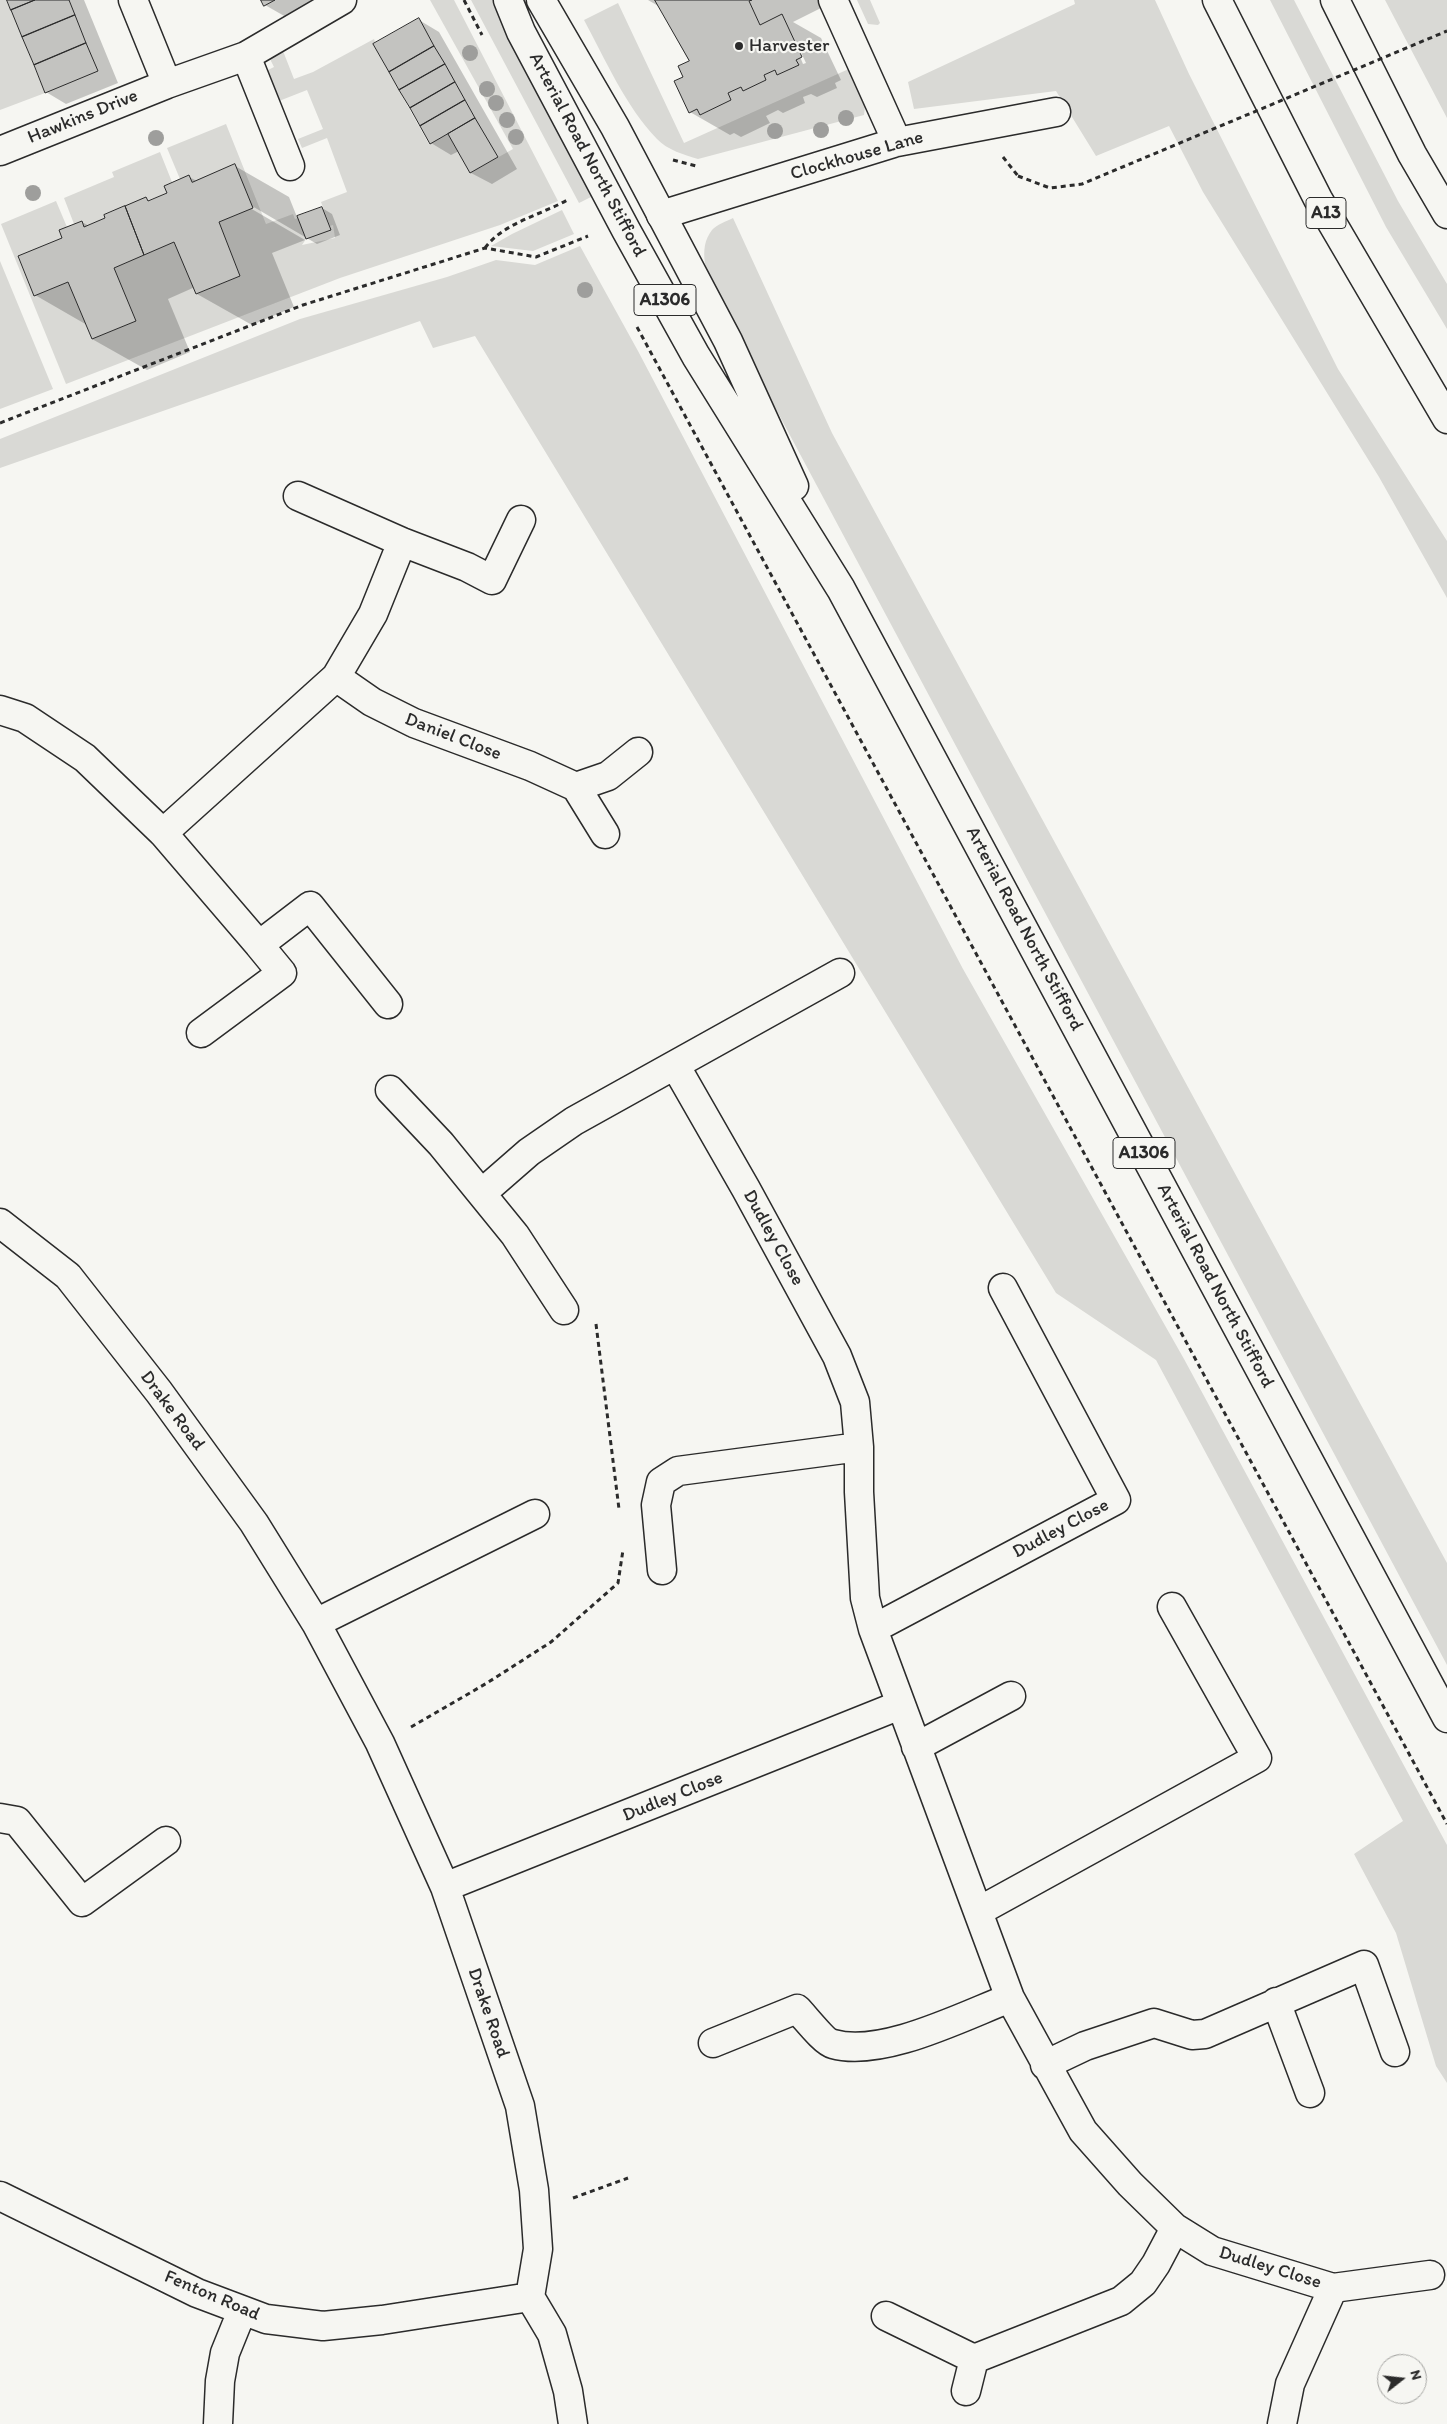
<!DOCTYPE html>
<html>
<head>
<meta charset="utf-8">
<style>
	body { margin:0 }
	#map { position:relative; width:1447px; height:2424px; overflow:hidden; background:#f6f6f2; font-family:Itim,sans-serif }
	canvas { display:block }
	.north { position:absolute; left:1377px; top:2354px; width:50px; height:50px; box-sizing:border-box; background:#f6f6f2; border:1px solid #a5a5a2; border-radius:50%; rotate:74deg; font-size:14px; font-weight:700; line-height:20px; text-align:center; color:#2b2b2b }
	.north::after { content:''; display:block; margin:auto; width:18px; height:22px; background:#2b2b2b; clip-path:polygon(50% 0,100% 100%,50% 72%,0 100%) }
</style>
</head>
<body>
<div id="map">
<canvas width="1447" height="2424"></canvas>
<div class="north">N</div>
</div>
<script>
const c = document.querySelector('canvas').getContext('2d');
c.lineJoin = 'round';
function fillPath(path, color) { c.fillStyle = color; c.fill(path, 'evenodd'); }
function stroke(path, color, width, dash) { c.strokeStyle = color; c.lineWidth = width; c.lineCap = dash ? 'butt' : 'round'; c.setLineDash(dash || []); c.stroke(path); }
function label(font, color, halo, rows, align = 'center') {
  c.font = font + ' Itim,sans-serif'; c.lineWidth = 4.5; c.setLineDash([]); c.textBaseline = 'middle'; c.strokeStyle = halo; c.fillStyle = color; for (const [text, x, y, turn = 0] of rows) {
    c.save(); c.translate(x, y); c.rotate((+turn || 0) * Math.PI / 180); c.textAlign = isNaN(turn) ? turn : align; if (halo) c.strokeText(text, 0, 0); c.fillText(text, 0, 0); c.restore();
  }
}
const green = new Path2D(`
	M0,0H7L45,93L0,110Z
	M430,0H454L558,201L500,225L340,278L66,384L1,224L56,201L67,227L62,238L18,257L34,296L68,282L92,339L136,321L114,268L174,242L197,294L240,276L219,222L253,208L192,182L189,176L180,179L167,148L226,124L266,224L293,214L295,219L298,218L306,239L302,245L335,238L333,225L330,226L321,202L347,192L327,138L302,148L298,139L323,129L307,90L279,101L266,71L274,67L269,57L283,51L294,79L313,72L374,39L375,42L373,44L429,144L448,134L470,173L513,149Z
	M471,0H493L597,194L579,203Z
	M857,0H870L880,23L878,25L868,24Z
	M1074,0H1155L1189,74L1338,369L1447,541V598L1379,477L1203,192L1169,126L1096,156L1056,91L914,109L908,82L1075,4Z
	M1270,0H1294L1398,201L1447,284V329L1386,227Z
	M1385,0H1447V118Z
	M618,3L684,143L851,68L866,98L864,115L698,159C685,155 667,150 657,139C626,107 605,59 584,20Z
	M160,152L172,182L164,186L167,193C146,202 125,206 104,215L105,218L84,227L82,221L74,224L64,198L114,177L112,172Z
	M562,210L574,234L533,251L491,246L512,234Z
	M733,218L832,433L1447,1563V1665L715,295C707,275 697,249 712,230C716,225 727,221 733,218Z
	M580,246L638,351L963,969L1184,1359L1447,1845V2083L1436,2066L1396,1933L1354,1854L1403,1821L1156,1360L1056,1293L475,336L433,348L420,321L0,468V439L300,319L447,277L496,260L535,265Z
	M0,261L53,389L0,409Z`);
const shadow = new Path2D(`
	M8,0H84L118,83L66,104L46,92Z
	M262,0H315L286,17L265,5Z
	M648,0H818L821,8L793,22L821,38L841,80L835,83L837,88L817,97L811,94L803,97L805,103L783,113L778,110L766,116L770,123L741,137L734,133L730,135L690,112L685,78L690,62L660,7ZM795,44H797L806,63L803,64Z
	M419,20L439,32L517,169L492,184L471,173L459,151L451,155L431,143Z
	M235,166L289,197L297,217L322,208L332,214L340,235L317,244L252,206L250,208L305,240L272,253L294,307L252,325L197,294L195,287L168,299L190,352L147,370L92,339L87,325L35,295L64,238L82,222L89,226L146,199L150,201L168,194L189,177L197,181Z`);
const building = new Path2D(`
	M7,0H35L11,10Z
	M35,0H69L75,15L22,37L11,10Z
	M261,0H275L264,6Z
	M655,0H752L749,1L760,25L782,14L802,57L796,60L799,65L777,75L775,70L764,75L766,80L743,91L741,87L728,93L731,100L700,115L697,109L689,113L674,81L683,77L678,66L689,61Z
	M75,15L86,43L34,65L22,37Z
	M419,18L434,46L389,72L373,44Z
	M86,43L98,71L45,93L34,65Z
	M434,46L445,64L399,90L389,72Z
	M445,64L455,82L410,108L399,90Z
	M455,82L465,100L420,126L410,108Z
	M465,100L475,118L430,144L420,126Z
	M475,118L498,157L470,173L448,134Z
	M235,164L253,208L219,222L240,276L196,294L174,242L144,255L125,206L146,197L148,201L167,193L164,186L189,175L192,182Z
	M125,206L144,255L114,268L136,321L92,339L68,282L34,296L18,256L62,238L59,230L82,221L84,227L105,218L104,215Z
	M322,207L331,230L306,239L297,216Z`);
const path = new Path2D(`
	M464,0L482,35
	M1003,157L1018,176
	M673,160L696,166
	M485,248C504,222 542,215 569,199
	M637,327L1447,1824
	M0,423L303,305L485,248L536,257L588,236
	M596,1324L619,1509
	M411,1727L487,1683L551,1642L618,1583L623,1550
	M573,2198L628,2178`);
const minor = new Path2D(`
	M133,0L167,84
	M833,0L897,142
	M246,56L290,166
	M0,151L167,84L246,56L342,0
	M661,215L897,142L1056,112
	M298,496L402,542L467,567L492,580L521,520
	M336,677L372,702L414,723L530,766L576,787L605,834
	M0,710L25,718L85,758L163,833L259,945
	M576,787L608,776L638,752
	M163,833L336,677L373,614L402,542
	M201,1033L282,973L259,945L310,906L388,1004
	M675,1065L746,1189L837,1356L855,1402L859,1447V1492L865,1598L873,1629L1010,1998L1083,2131L1130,2184L1175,2228L1212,2251L1333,2288L1430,2275
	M390,1090L441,1144L515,1235L564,1310
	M482,1193L529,1152L574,1121L840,973
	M0,1223L68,1276L159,1392L254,1523L316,1623L380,1743L445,1887L520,2106L534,2190L538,2249L530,2297L552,2334L568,2391L573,2424
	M662,1570L656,1505L661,1482L678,1471L859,1447
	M316,1623L535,1514
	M873,1629L1116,1500L1003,1288
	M916,1747L1011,1696
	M0,1818L17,1821L82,1902L166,1841
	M445,1887L900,1705
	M979,1911L1257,1758L1172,1607
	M1276,2002L1310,2093
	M713,2043L797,2009C805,2017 824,2042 833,2044C882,2058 963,2016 1010,1998
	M1045,2065L1085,2046L1154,2023L1192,2035L1205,2034L1364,1965L1395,2052
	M0,2196L197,2293L266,2319L323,2326L382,2320L530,2297
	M886,2316L974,2359L1121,2301L1143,2283L1156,2264L1175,2228
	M966,2391L974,2359
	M218,2424L220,2381L225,2353L242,2311
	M1282,2424L1290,2384L1333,2288`);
const major = new Path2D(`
	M508,0L521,32L626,230L696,356L841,589L1447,1718
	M541,0L615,127L728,341L794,486`);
const highway = new Path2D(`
	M1217,0L1318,199L1447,419
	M1335,0L1412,154L1447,214`);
const pathBridge = new Path2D(`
	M1018,176L1050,188L1082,184L1447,31`);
const trees = [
	[470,53],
	[487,89],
	[496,103],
	[846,118],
	[507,120],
	[821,130],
	[775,131],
	[516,137],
	[156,138],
	[33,193],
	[585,290]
];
const markers = [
	[739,46,5,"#2b2b2b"]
];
const shields = [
	[1326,213,40],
	[665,300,62],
	[1144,1153,62]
];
const shieldNames = [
	["A13",1326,213],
	["A1306",665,300],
	["A1306",1144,1153]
];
const poiNames = [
	["Harvester",749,46]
];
const streetNames = [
	["Hawkins Drive",83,117,-22],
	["Arterial Road North Stifford",587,155,62],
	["Clockhouse Lane",857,156,-16],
	["Daniel Close",453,737,21],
	["Arterial Road North Stifford",1024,929,62],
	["Dudley Close",773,1238,61],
	["Arterial Road North Stifford",1215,1286,62],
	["Drake Road",172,1411,53],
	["Dudley Close",1061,1529,-28],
	["Dudley Close",673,1797,-22],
	["Drake Road",488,2013,71],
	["Dudley Close",1270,2268,17],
	["Fenton Road",212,2296,23]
];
fillPath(green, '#d9d9d5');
fillPath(shadow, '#0003');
fillPath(building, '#c3c3c0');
stroke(building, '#2b2b2b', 1);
stroke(minor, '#2b2b2b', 31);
stroke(major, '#2b2b2b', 31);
stroke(highway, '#2b2b2b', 31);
stroke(path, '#2b2b2b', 3, [5, 4]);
stroke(minor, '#f6f6f2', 28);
stroke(major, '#f6f6f2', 28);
stroke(highway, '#f6f6f2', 28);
stroke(pathBridge, '#2b2b2b', 3, [5, 4]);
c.fillStyle = '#9e9e9c';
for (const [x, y] of trees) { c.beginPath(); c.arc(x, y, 8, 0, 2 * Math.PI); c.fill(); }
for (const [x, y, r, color] of markers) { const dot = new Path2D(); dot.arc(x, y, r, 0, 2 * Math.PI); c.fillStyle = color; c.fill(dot); stroke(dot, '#f6f6f2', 2); }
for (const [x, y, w] of shields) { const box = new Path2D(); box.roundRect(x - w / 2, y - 15.5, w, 31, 4); c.fillStyle = '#f6f6f2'; c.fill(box); stroke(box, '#2b2b2b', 1); }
label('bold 18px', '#2b2b2b', null, shieldNames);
label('19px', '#2b2b2b', '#f6f6f2', poiNames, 'left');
label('19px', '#2b2b2b', '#f6f6f2', streetNames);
</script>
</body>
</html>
